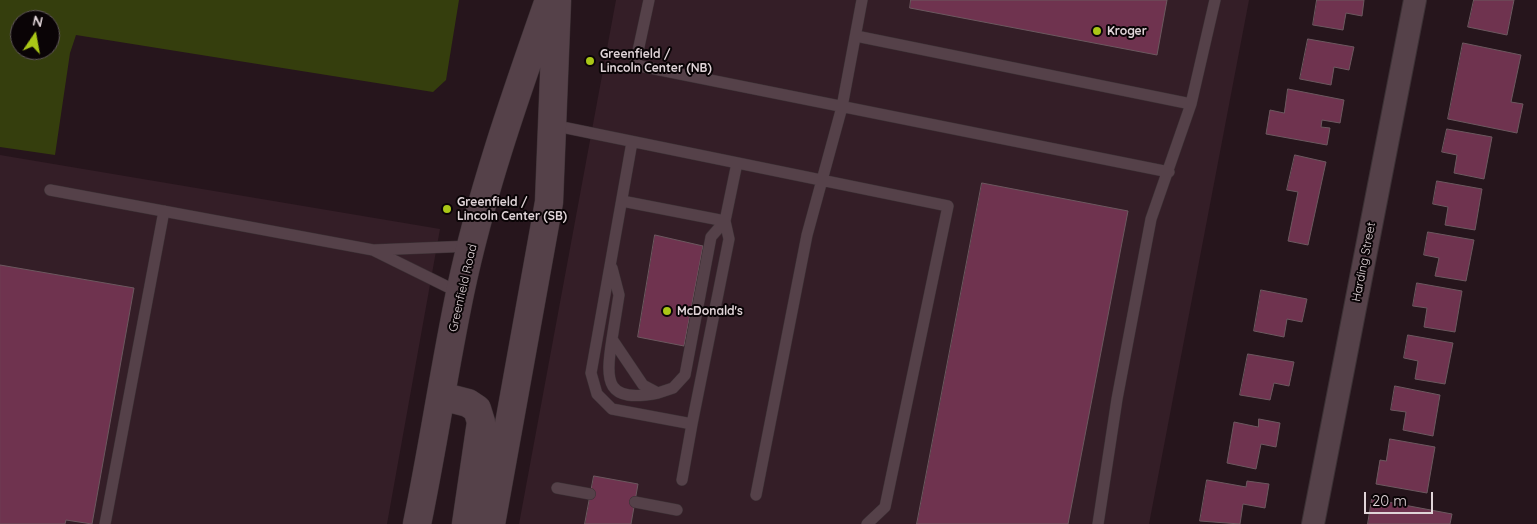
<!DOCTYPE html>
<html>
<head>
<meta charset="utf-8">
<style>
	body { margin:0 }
	#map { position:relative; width:1537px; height:524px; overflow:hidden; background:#26151c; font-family:Quicksand,sans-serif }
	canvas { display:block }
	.north { position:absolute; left:10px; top:10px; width:50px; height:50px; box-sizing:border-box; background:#0a0406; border:1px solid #60575a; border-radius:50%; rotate:12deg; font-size:14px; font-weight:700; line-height:20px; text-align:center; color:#e0d4d8 }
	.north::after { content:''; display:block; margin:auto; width:18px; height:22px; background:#aac717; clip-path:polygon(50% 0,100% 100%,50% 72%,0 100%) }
	.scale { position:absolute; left:1364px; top:492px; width:69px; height:22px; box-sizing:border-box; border:2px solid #e0d4d8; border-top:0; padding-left:6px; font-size:15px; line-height:18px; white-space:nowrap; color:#e0d4d8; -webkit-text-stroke:4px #0a0406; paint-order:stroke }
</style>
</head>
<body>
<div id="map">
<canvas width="1537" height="524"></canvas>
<div class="north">N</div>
<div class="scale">20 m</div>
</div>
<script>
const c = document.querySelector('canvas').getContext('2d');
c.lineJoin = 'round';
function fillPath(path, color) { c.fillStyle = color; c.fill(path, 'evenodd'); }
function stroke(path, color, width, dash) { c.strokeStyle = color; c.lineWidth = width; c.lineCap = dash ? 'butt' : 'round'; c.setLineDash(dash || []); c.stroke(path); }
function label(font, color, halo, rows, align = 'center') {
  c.font = font + ' Quicksand,sans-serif'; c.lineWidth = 4; c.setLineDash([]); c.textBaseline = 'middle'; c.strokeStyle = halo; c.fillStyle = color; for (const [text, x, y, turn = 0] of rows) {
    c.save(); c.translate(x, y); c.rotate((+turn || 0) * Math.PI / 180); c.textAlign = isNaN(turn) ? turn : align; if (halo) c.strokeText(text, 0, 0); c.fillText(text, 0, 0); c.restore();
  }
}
const built = new Path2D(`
	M616,0H1249L1149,524H519Z
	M0,155L440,229L387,524H0Z`);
const green = new Path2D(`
	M0,0H459L446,80L433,92L76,35L70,53L55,155L0,147ZM20,20H50V50H20Z`);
const building = new Path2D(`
	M911,0H1167L1157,55L910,8Z
	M1317,0H1364L1362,16L1346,13L1343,30L1313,25Z
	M1474,0H1514L1507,35L1468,27Z
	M1308,39L1354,47L1349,70L1334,67L1331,85L1300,79Z
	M1463,43L1521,55L1511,102L1523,104L1517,133L1448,119Z
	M1288,89L1344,100L1340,123L1322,120L1321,127L1330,128L1327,145L1266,134L1270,110L1284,113Z
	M1447,129L1492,137L1484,179L1454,173L1457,155L1442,152Z
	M1295,155L1326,162L1308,245L1288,241L1298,192L1287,190Z
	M1437,181L1482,189L1475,230L1445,225L1448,207L1433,204Z
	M982,183L1128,211L1068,524H917Z
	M1428,232L1474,240L1466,281L1435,276L1439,258L1424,255Z
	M655,235L703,246L684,346L638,337Z
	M0,265L134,288L92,524L66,520L65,524H0Z
	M1417,283L1462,291L1455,332L1424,327L1427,308L1413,306Z
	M1261,290L1307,299L1302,322L1287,319L1284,337L1254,331Z
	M1408,335L1453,343L1445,384L1415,379L1418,361L1404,358Z
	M1248,354L1294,362L1289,386L1274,383L1270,400L1240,395Z
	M1395,386L1440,395L1433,436L1403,430L1406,412L1391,410Z
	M1259,419L1280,423L1276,447L1261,444L1256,469L1227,463L1234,422L1258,427Z
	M1390,439L1435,447L1427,493L1376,484L1380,460L1386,461Z
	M594,476L638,484L631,524H585Z
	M1207,480L1246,487L1247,481L1269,484L1265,508L1243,504L1240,524L1200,521Z
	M1372,499L1452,514L1450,524H1368Z`);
const service = new Path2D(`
	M649,0L635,65L1169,172
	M856,36L1191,104
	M552,125L948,206L885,507L867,524
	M632,142L591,373L597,394L612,409L692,424L729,239L725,221L737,163
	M50,190L373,250
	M612,268L619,295L612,339L643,385L658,393L673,388L685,375L711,237L725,221L622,201
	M460,293L373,250L472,246
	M612,339C605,383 606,403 658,393
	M682,480L692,424
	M557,488L590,494
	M756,495L807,235L842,107L862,0
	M635,502L677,510
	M105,524L164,211
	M1098,524L1117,399L1151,219L1191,104L1215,0`);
const minor = new Path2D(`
	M1313,524L1415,0`);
const secondary = new Path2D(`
	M441,396L468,403L477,409L481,422L466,524
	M417,524C433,447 444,370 460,293C481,193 515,97 549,0
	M491,524L549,202L557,1`);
const markers = [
	[1097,31,5,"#aac717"],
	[590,61,5,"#aac717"],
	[447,209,5,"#aac717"],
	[667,311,5,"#aac717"]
];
const poiNames = [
	["Kroger",1107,31],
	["Greenfield /",600,54],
	["Lincoln Center (NB)",600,68],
	["Greenfield /",457,202],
	["Lincoln Center (SB)",457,216],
	["McDonald's",677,311]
];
const streetNames = [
	["Harding Street",1364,262,-79],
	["Greenfield Road",463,288,-77]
];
fillPath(built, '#341e27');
fillPath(green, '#353e0d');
fillPath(building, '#6f334f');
stroke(building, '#6c585f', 1);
stroke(service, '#3c3135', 12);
stroke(minor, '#3c3135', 24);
stroke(secondary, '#3c3135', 29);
stroke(service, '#554149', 11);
stroke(minor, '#554149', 22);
stroke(secondary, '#554149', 28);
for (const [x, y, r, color] of markers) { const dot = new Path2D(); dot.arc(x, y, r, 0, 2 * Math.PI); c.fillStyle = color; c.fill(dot); stroke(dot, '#0a0406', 2); }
label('bold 12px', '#e0d4d8', '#0a0406', poiNames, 'left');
label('12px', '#e0d4d8', '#0a0406', streetNames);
</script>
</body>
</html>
